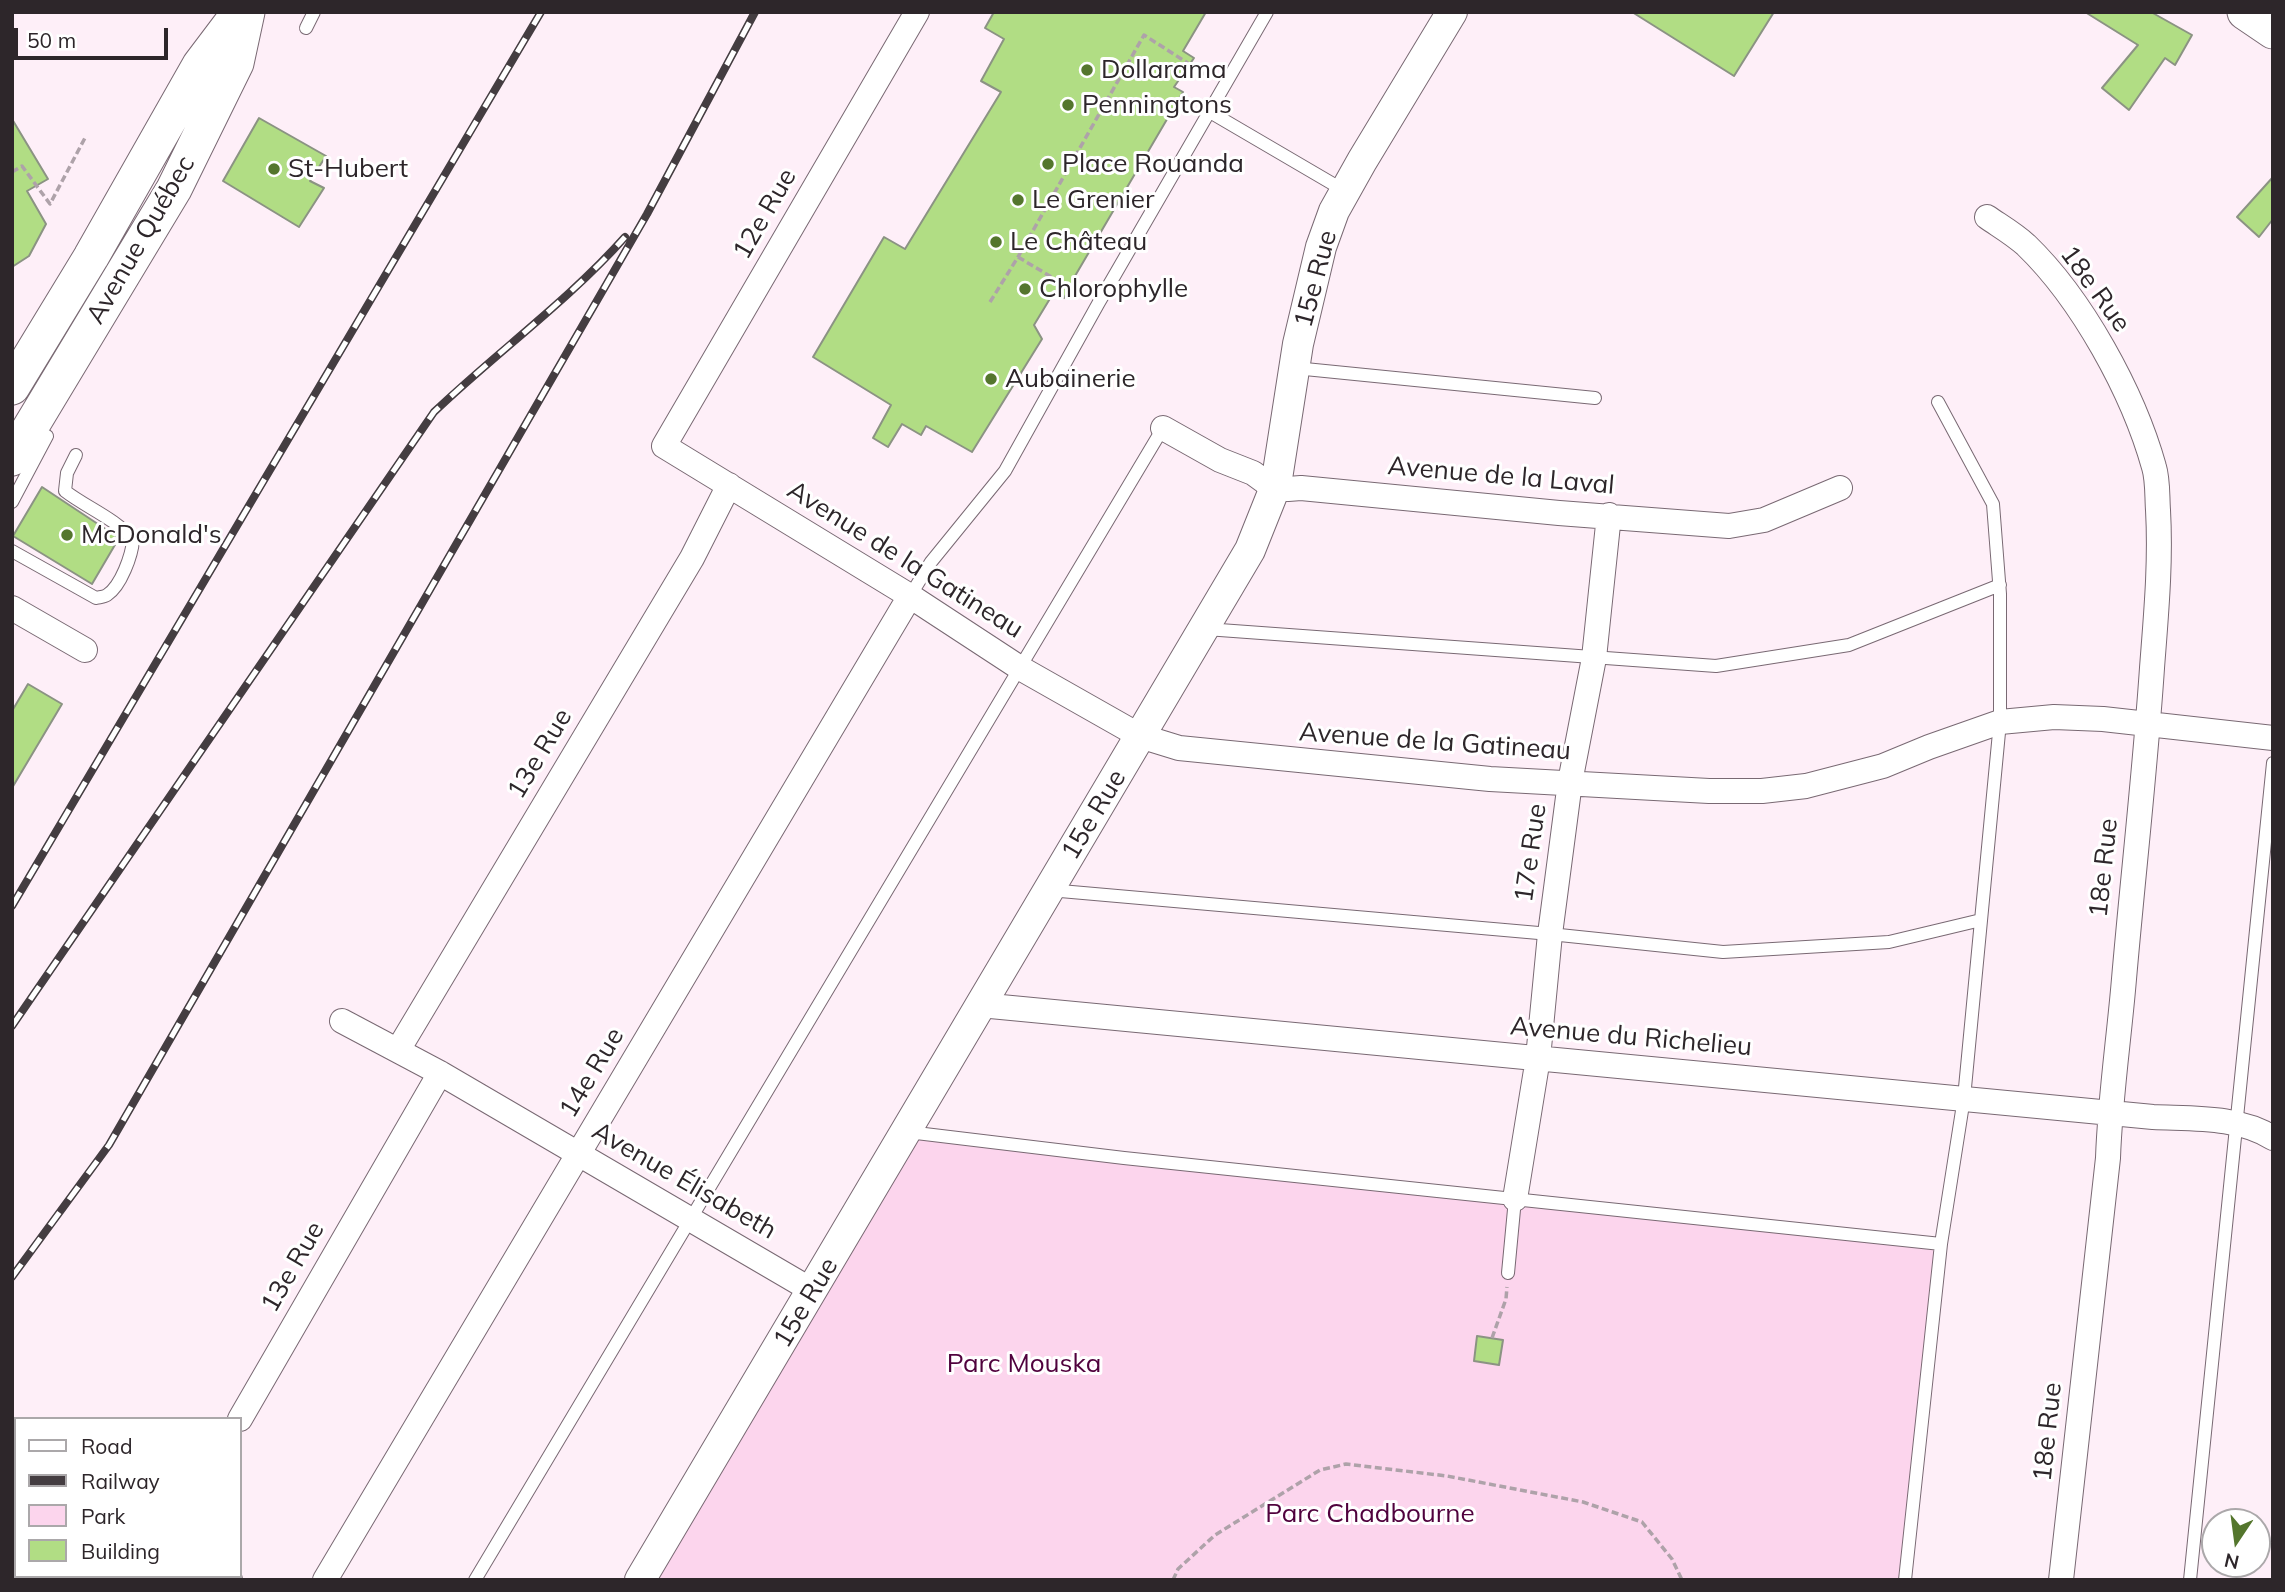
<!DOCTYPE html>
<html>
<head>
<meta charset="utf-8">
<style>
	body { margin:0 }
	#map { position:relative; width:2285px; height:1592px; overflow:hidden; background:#feeff8; font-family:Mulish,sans-serif }
	canvas { display:block }
	.frame { position:absolute; inset:0; border:14px solid #2d262a; pointer-events:none }
	.legend { position:absolute; left:14px; top:1417px; width:228px; height:161px; box-sizing:border-box; background:#fff; border:2px solid #aba8aa; margin:0; padding:9px 12px; list-style:none; font-size:21px; color:#2d262a }
	.legend li { display:flex; align-items:center; gap:14px; height:35px }
	.legend b { width:35px; border:2px solid #aba8aa }
	.north { position:absolute; left:2201px; top:1508px; width:70px; height:70px; box-sizing:border-box; background:#fff; border:2px solid #aba8aa; border-radius:50%; rotate:193deg; font-size:19px; font-weight:700; line-height:28px; text-align:center; color:#2d262a }
	.north::after { content:''; display:block; margin:auto; width:24px; height:32px; background:#54762d; clip-path:polygon(50% 0,100% 100%,50% 72%,0 100%) }
	.scale { position:absolute; left:14px; top:28px; width:154px; height:32px; box-sizing:border-box; border:4px solid #2d262a; border-top:0; padding-left:9px; font-size:21px; line-height:24px; white-space:nowrap; color:#2d262a; -webkit-text-stroke:5px #fff; paint-order:stroke }
</style>
</head>
<body>
<div id="map">
<canvas width="2285" height="1592"></canvas>
<div class="frame"></div>
<ul class="legend">
<li><b style="height:9px;background:#fff"></b>Road</li>
<li><b style="height:9px;background:#443d41"></b>Railway</li>
<li><b style="height:19px;background:#fcd5ed"></b>Park</li>
<li><b style="height:19px;background:#b1dd84"></b>Building</li>
</ul>
<div class="north">N</div>
<div class="scale">50 m</div>
</div>
<script>
const c = document.querySelector('canvas').getContext('2d');
c.lineJoin = 'round';
function fillPath(path, color) { c.fillStyle = color; c.fill(path, 'evenodd'); }
function stroke(path, color, width, dash) { c.strokeStyle = color; c.lineWidth = width; c.lineCap = dash ? 'butt' : 'round'; c.setLineDash(dash || []); c.stroke(path); }
function label(font, color, halo, rows, align = 'center') {
  c.font = font + ' Mulish,sans-serif'; c.lineWidth = 6; c.setLineDash([]); c.textBaseline = 'middle'; c.strokeStyle = halo; c.fillStyle = color; for (const [text, x, y, turn = 0] of rows) {
    c.save(); c.translate(x, y); c.rotate((+turn || 0) * Math.PI / 180); c.textAlign = isNaN(turn) ? turn : align; if (halo) c.strokeText(text, 0, 0); c.fillText(text, 0, 0); c.restore();
  }
}
const green = new Path2D(`
	M908,1132L1941,1244L1905,1580H640Z`);
const building = new Path2D(`
	M994,12H1206L1183,51L1194,58L1174,87L1183,92L1075,276L1077,277L1064,298L1054,292L1034,325L1042,339L972,452L926,426L921,435L902,424L888,447L873,438L891,405L813,357L884,237L905,249L1001,92L981,81L1004,39L985,28Z
	M1632,12H1774L1734,76Z
	M2085,12H2151L2192,35L2175,65L2165,58L2129,110L2102,88L2138,45Z
	M259,118L326,156L310,181L324,188L299,227L223,181Z
	M12,119L48,179L27,191L46,224L29,256L12,267Z
	M2273,177V219L2259,237L2237,217Z
	M42,487L119,538L92,584L13,536Z
	M28,684L62,704L12,788V711Z
	M1477,1336L1503,1340L1499,1365L1474,1361Z`);
const path = new Path2D(`
	M12,172L22,166L50,204L86,136
	M1018,257L1085,297
	M990,302L1018,257L1144,35L1211,78
	M1492,1338L1506,1299L1507,1287
	M1173,1580L1178,1569L1215,1535L1320,1470L1346,1464L1447,1476L1583,1502L1642,1522L1672,1559L1682,1580`);
const service = new Path2D(`
	M306,28L314,12
	M1210,112L1345,191
	M1295,368L1595,398
	M12,502L47,436
	M12,551L96,598C100,597 104,597 107,595C121,586 132,555 133,540C115,518 87,508 65,491L67,473L76,455
	M910,596L931,562L1005,471L1098,304L1267,12
	M1206,629L1716,666L1849,645L2000,585
	M1049,890L1550,934L1723,952L1889,942L1981,920
	M908,1132L1124,1158L1941,1244
	M1508,1273L1515,1199
	M475,1580L1163,428
	M1905,1580L1941,1244L1964,1098L2000,722V594L1993,504L1938,402
	M2190,1580L2273,763`);
const minor = new Path2D(`
	M917,12L664,446L910,596L1020,668L1140,736L1179,748L1490,779L1709,791H1762L1806,786L1883,766L1929,747L2000,722L2054,717L2103,719L2273,738
	M1987,217C2000,226 2014,234 2026,245C2082,299 2133,392 2154,467C2158,480 2157,496 2158,510C2161,563 2156,615 2152,668C2145,772 2133,875 2124,979C2119,1039 2110,1098 2108,1158L2061,1580
	M1163,428L1220,460L1253,473L1264,481L1288,489L1301,488L1559,513L1729,526L1764,520L1840,488
	M12,608L85,650
	M980,1005L2153,1117C2193,1119 2238,1116 2273,1138
	M342,1021L440,1073L813,1291
	M398,1050L692,558L729,485
	M1515,1199L1538,1058L1550,934L1570,782L1594,658L1609,515
	M240,1419L440,1073
	M225,1576L230,1580
	M147,1580L149,1576
	M325,1580L910,596`);
const tertiary = new Path2D(`
	M640,1580L1250,550L1276,485L1298,344L1321,247L1334,211L1362,161L1452,12`);
const secondary = new Path2D(`
	M2245,12L2273,31
	M12,387L91,257L200,65L240,12
	M12,458L174,189L236,63L247,12`);
const rail = new Path2D(`
	M12,906L541,12
	M12,1026L434,412C497,352 568,301 625,237
	M12,1277L109,1145L647,214L755,12`);
const markers = [
	[1087,70,7,"#54762d"],
	[1068,105,7,"#54762d"],
	[1048,164,7,"#54762d"],
	[274,169,7,"#54762d"],
	[1018,200,7,"#54762d"],
	[996,242,7,"#54762d"],
	[1025,289,7,"#54762d"],
	[991,379,7,"#54762d"],
	[67,535,7,"#54762d"]
];
const poiNames = [
	["Dollarama",1101,70],
	["Penningtons",1082,105],
	["Place Rouanda",1062,164],
	["St-Hubert",288,169],
	["Le Grenier",1032,200],
	["Le Château",1010,242],
	["Chlorophylle",1039,289],
	["Aubainerie",1005,379],
	["McDonald's",81,535]
];
const streetNames = [
	["12e Rue",765,214,-60],
	["Avenue Québec",141,240,-60],
	["15e Rue",1316,279,-75],
	["18e Rue",2095,289,54],
	["Avenue de la Laval",1501,476,5],
	["Avenue de la Gatineau",905,560,32],
	["Avenue de la Gatineau",1435,742,4],
	["13e Rue",540,754,-59],
	["15e Rue",1094,815,-59],
	["17e Rue",1531,853,-82],
	["18e Rue",2104,868,-84],
	["Avenue du Richelieu",1631,1037,5],
	["14e Rue",592,1073,-59],
	["Avenue Élisabeth",684,1181,30],
	["13e Rue",293,1267,-60],
	["15e Rue",806,1303,-59],
	["18e Rue",2048,1432,-84]
];
const parkNames = [
	["Parc Mouska",1024,1364],
	["Parc Chadbourne",1370,1514]
];
fillPath(green, '#fcd5ed');
fillPath(building, '#b1dd84');
stroke(building, '#8b9383', 2);
stroke(service, '#796973', 14);
stroke(minor, '#796973', 26);
stroke(tertiary, '#796973', 32);
stroke(secondary, '#796973', 37);
stroke(path, '#aea2a9', 3.5, [7, 3.5]);
stroke(service, '#fff', 12);
stroke(minor, '#fff', 24);
stroke(tertiary, '#fff', 30);
stroke(secondary, '#fff', 35);
stroke(rail, '#443d41', 8);
stroke(rail, '#fff', 5, [16]);
for (const [x, y, r, color] of markers) { const dot = new Path2D(); dot.arc(x, y, r, 0, 2 * Math.PI); c.fillStyle = color; c.fill(dot); stroke(dot, '#fff', 2.5); }
label('26px', '#2d262a', '#fff', poiNames, 'left');
label('26px', '#2d262a', '#fff', streetNames);
label('26px', '#50013d', '#fff', parkNames);
</script>
</body>
</html>
